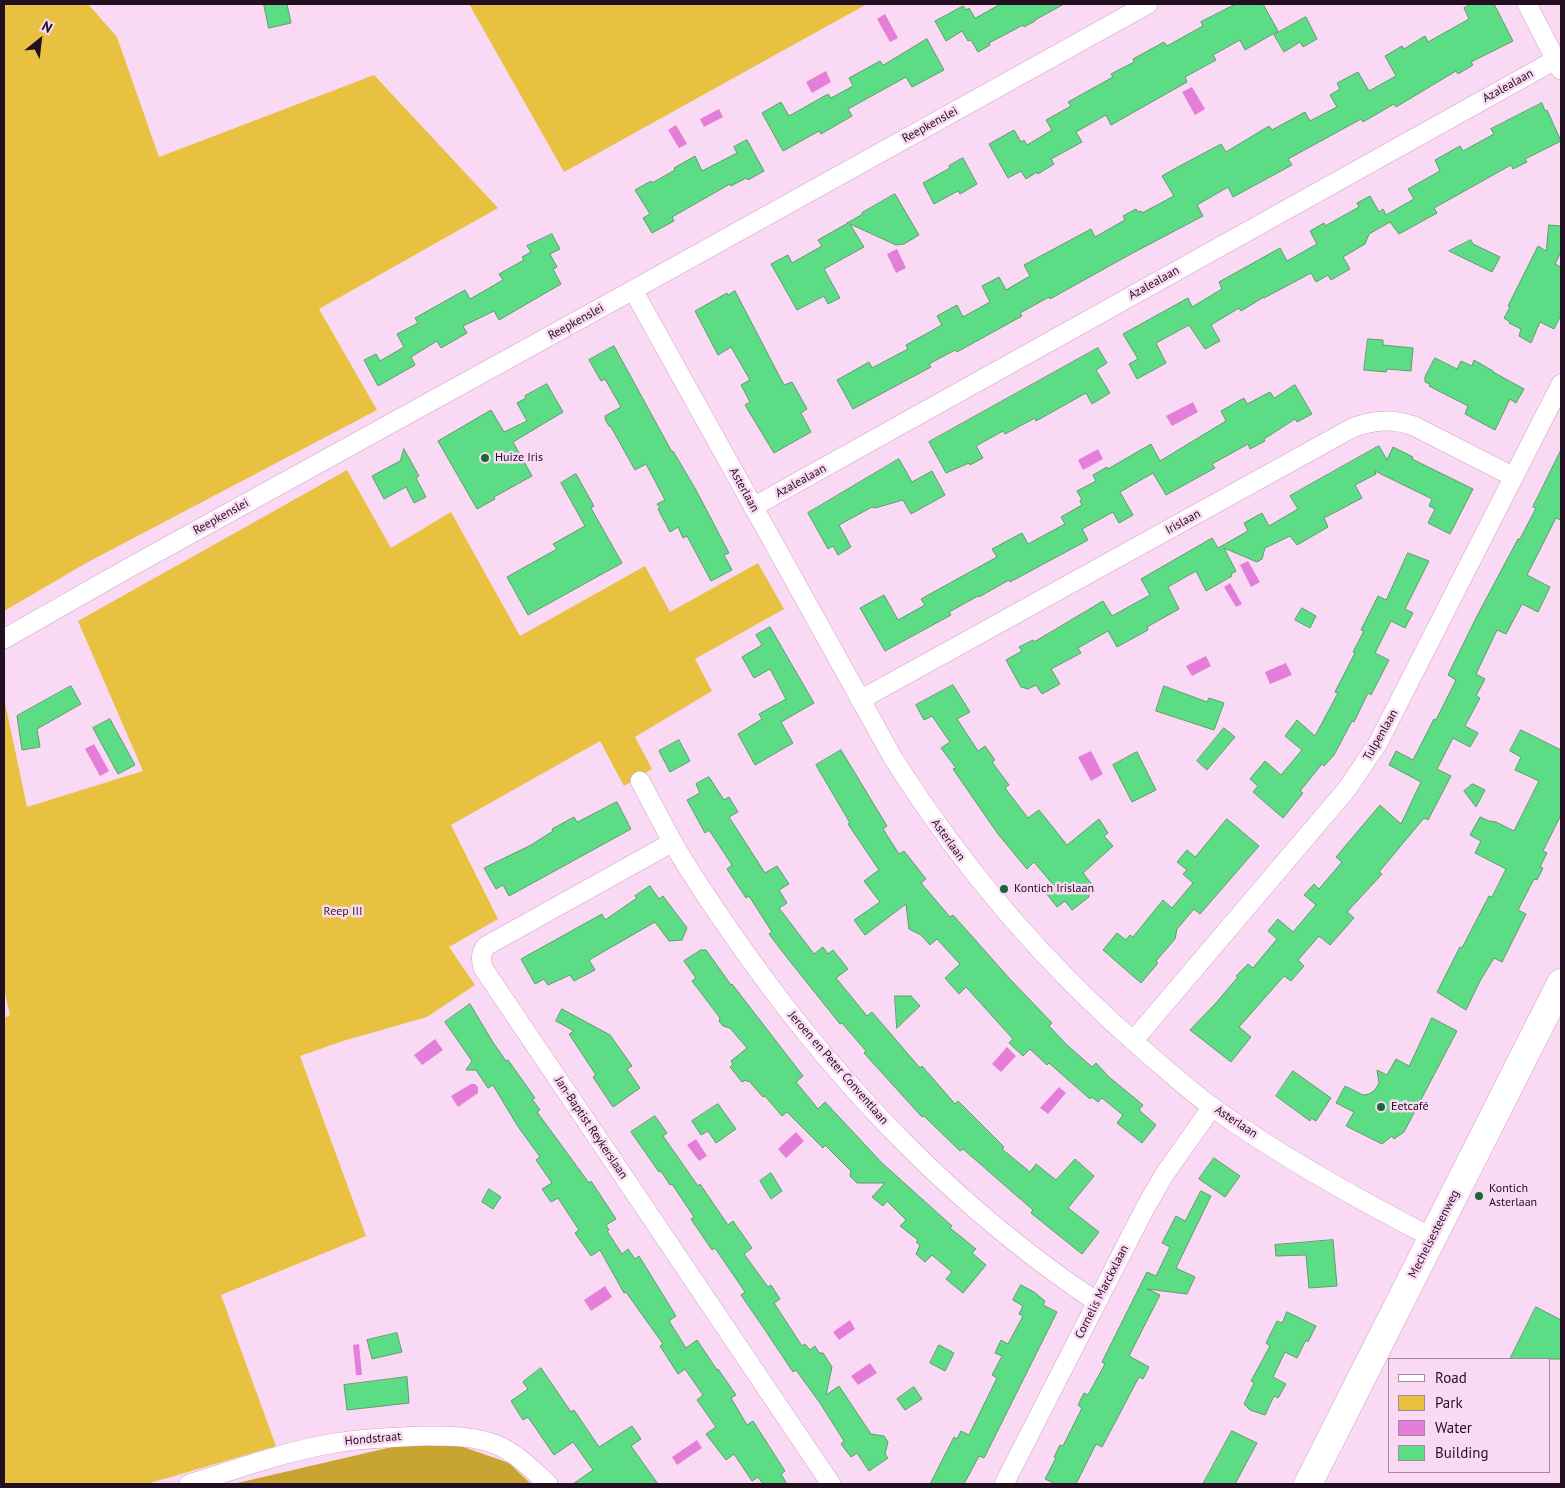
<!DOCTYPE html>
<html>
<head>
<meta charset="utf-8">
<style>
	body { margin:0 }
	#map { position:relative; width:1565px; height:1488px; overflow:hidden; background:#f9d9f4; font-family:"PT Sans",sans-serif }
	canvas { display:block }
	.frame { position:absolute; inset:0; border:5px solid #221020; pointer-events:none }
	.legend { position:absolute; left:1388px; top:1358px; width:162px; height:115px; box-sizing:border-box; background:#f9d9f4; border:1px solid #a3899f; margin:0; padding:6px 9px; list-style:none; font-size:15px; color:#221020 }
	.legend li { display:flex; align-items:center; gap:10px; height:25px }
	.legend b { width:25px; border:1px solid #a3899f }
	.north { position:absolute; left:15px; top:15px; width:50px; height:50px; -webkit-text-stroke:4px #f9d9f4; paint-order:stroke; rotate:29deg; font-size:14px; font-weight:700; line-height:20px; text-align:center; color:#221020 }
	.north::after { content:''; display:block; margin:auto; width:18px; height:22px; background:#221020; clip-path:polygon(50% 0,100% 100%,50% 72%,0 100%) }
</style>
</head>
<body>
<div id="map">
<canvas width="1565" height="1488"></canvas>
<div class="frame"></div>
<ul class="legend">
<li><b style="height:6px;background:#fff"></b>Road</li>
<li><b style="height:14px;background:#e8c141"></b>Park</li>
<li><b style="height:14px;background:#e57ed9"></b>Water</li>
<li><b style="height:14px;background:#5bdc85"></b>Building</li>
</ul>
<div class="north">N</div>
</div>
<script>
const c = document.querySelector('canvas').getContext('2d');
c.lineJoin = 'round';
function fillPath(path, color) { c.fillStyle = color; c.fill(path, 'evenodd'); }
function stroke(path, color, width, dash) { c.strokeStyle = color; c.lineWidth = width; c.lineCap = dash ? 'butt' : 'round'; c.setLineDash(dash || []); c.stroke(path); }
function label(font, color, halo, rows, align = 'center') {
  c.font = font + ' "PT Sans",sans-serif'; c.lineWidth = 5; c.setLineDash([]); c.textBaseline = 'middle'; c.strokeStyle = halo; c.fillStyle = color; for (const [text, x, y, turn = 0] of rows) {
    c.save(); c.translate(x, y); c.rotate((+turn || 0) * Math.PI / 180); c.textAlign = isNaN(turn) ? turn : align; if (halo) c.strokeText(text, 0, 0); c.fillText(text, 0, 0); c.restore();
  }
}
const green = new Path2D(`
	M4,4H88L117,37L159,157L374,75L498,208L319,309L377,410L88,562L4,611Z
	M469,4H867L564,172Z
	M347,470L391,548L451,512L520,636L645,566L670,612L758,563L784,609L695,659L712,691L635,737L652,769L624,786L600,741L451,825L498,919L449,947L475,985L427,1017L343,1041L300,1056L366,1236L221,1295L276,1446L147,1484H4V1018L10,1015L4,989V698L27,807L143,771L78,621Z`);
const forest = new Path2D(`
	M455,1444L509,1463L531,1484H233L392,1447Z`);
const water = new Path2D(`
	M885,14L898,38L890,42L877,19Z
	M826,71L831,82L812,93L806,82Z
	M1192,87L1205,109L1195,115L1182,92Z
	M719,109L723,117L704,127L700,119Z
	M676,125L687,144L679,148L668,130Z
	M897,249L906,268L896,273L887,254Z
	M1193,402L1198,412L1172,426L1166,416Z
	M1098,449L1103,459L1083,470L1078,460Z
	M1248,561L1260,582L1251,587L1240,565Z
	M1230,583L1242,604L1236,607L1224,587Z
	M1206,656L1211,666L1192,676L1186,666Z
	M1286,663L1292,675L1270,684L1265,672Z
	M94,744L109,771L100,776L85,749Z
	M1091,751L1103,774L1091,781L1078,757Z
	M435,1039L443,1050L422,1065L414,1055Z
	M1007,1047L1016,1056L1001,1072L992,1064Z
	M471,1084H475L478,1087V1093L458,1107L451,1096Z
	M1059,1087L1066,1093L1048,1114L1040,1108Z
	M796,1132L804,1141L786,1158L778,1149Z
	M696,1139L707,1156L699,1161L687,1145Z
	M605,1286L612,1297L591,1311L584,1300Z
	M850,1320L855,1329L839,1340L833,1332Z
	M359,1344L362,1375H356L353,1345Z
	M870,1363L877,1373L858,1385L851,1376Z
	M697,1440L702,1448L677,1465L672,1457Z`);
const building = new Path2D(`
	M264,4H287L291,23L269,28Z
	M1001,4H1064L1035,20V21L1024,27L1023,25L989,43L990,45L978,52L971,40L968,41L962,31L946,41L935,21L963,6L966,10L969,8L975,18Z
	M1236,4H1263L1278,31L1245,50L1240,40L1213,55L1216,60L1185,77L1187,82L1111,125L1106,115L1076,132L1082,142L1051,159L1054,164L1038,174L1037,172L1026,179L1021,171L1008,178L989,144L1014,130L1021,142L1024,140L1027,145L1052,130L1046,120L1071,106L1068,102L1113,77L1111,74L1134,62L1133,59L1164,42L1167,46L1203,26L1201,22Z
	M1472,4H1494L1513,41L1471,62L1473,65L1458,74L1456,71L1396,107L1394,104L1363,122L1361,119L1288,159L1292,165L1233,197L1228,187L1197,205L1203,216L1129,255L1050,299L1049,297L1020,313L1022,316L957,352L955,350L929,364L931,367L853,409L837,380L869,362L872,368L908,349L906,345L942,325L937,316L957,305L963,317L990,302L982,286L999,277L1006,290L1030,276L1024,265L1091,229L1095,237L1125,220L1123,216L1136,209L1138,212L1141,211L1142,213L1174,196L1162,176L1176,168L1221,144L1226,152L1269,126L1272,130L1305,112L1310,121L1337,107L1330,95L1340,89L1337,83L1358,72L1369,91L1396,76L1385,56L1402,46L1404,49L1425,36L1428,42L1469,19L1464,8Z
	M1306,17L1317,39L1303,47L1300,42L1284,52L1274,35Z
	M927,39L944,70L912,87L906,77L848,109L852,116L821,134L819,131L783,151L762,113L781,102L789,116L828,94L831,98L853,86L849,78L880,61L883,65Z
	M1542,103L1545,111L1547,110L1561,141L1525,159L1527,162L1513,169L1511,165L1434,208L1437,213L1399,234L1390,222L1369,234L1365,244L1343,257L1350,269L1331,280L1328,275L1316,282L1311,273L1264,298V297L1241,311L1239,308L1211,325L1220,341L1205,349L1189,325L1156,343L1166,363L1137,379L1129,364L1138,359L1123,334L1188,298L1192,307L1222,289L1219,282L1280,248L1287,261L1317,244L1310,231L1324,223L1325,226L1359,207L1357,203L1370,196L1379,212L1383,209L1386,215L1414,199L1408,189L1440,171L1435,160L1460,146L1463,151L1494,134L1491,129Z
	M747,140L764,171L748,180L746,178L731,186L730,184L672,217L674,221L652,233L643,218L650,214L635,190L651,181L652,183L675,170L674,168L695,156L702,171L737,153L734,147Z
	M963,158L977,184L960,194L958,191L934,204L923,183L950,168L949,166Z
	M895,194L919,235L904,244L896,245L850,224L864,247L824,269L840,298L828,304L824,296L797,310L771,264L788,255L792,263L822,246L818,240L848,223H847L863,214L862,213Z
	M1549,225L1561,226V252L1555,264L1561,267V315L1554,329L1540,322L1531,343L1519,336L1521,329L1509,323L1510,322L1504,318L1510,307L1508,306L1538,246L1546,251Z
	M552,234L560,249L550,254L557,267L553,269L561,284L499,320L494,311L463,326L467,333L441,348L437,341L411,357L415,365L378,386L364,360L376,354L380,361L404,347L397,334L418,323L415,318L465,290L470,299L503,280L499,274L524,260L522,257L531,252L527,246Z
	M1471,240L1473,244L1500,257L1492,272L1449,251Z
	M735,291L784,385L792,382L807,409L801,413L811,432L774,453L745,405L750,402L741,385L750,380L731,347L718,355L695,311L727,293L728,295Z
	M1368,339L1383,340V345L1413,348L1411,371L1387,369L1386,372L1364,370Z
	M614,346L672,452L673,451L696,490L729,553L724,555L732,570L711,581L687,536L683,538L678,527L670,532L658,509L660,508L657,504L665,500L646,464L635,470L611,427L609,426L606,421L605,416L621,407L605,379L601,381L589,360Z
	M1098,348L1107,363L1096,370L1110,393L1092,404L1086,393L1036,421L1035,418L1005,434L1003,431L976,446L983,458L970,465L969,463L946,473L929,442Z
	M1435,358L1457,369L1461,361L1472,366L1474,360L1493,371V372L1524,389L1516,403L1510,399L1495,430L1465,414L1468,406L1429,386L1430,384L1425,382V377Z
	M547,384L563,412L513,442L532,476L494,497L495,499L477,509L438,441L491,410L504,432L527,421L517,403L526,398L525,396Z
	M1295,385L1312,414L1297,422L1295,419L1264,439L1265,441L1250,449L1248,444L1212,464L1215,468L1166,495L1153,473L1120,492L1133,515L1119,523L1113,512L1082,529L1088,540L1010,582L1009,580L979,597L978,596L949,612L951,615L885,651L860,608L884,595L898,620L925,605L921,599L997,557L992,549L1022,533L1028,544L1065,524L1061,517L1082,505L1080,501L1082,500L1077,491L1096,481L1093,475L1107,467L1108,469L1151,444L1160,461L1226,421L1221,411L1244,398L1247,404L1270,392L1274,398Z
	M1379,446L1387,460L1393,447L1413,457L1412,459L1473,489L1450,534L1428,523L1435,509L1429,506L1432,499L1375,471L1376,474L1355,485L1362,498L1324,518L1328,527L1297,545L1290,536L1265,548L1262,559L1257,562L1224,548L1236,571L1231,574L1232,576L1206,591L1196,571L1168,587L1179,609L1147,627L1148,630L1117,647L1108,631L1078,648L1081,653L1051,669L1060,684L1042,694L1036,685L1028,689L1021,687L1006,660L1022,651L1019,647L1033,640L1034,642L1103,601L1112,616L1150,595L1141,579L1212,538L1218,548L1248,531L1244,523L1262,513L1269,526L1298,509L1290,496Z
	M404,449L419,476L416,478L426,497L414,503L406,487L384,499L372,476L400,461Z
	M1561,450V520L1556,518L1527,575L1550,587L1538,612L1522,604L1506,634L1497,630L1476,674L1485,679L1476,696L1480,698L1465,726L1478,733L1470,747L1453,738L1437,769L1451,776L1428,820L1424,818L1379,872L1382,874L1347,912L1354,918L1330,945L1319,936L1298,960L1304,966L1291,981L1284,976L1239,1027L1251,1037L1231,1062L1190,1030L1215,1004L1238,977L1236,976L1248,964L1253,968L1277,939L1268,931L1278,919L1293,932L1316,905L1304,895L1314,884L1319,889L1342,862L1336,857L1380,805L1401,824L1421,782L1389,765L1396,751L1413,760L1434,719L1436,720L1456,680L1448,675L1477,616L1518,539H1520L1536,508L1533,507Z
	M899,459L912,482L932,471L945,495L911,514L903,500L875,508L872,507L839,525L851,547L838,555L833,546L828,549L808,513Z
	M576,474L594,506L591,508L622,563L528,615L507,577L557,549L553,544L585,526L561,483Z
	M1408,553L1429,561L1405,609L1413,613L1405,628L1391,621L1375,653L1389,660L1371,695L1368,693L1354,722L1352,721L1334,755L1324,766L1322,764L1300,791L1303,793L1283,818L1253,792L1258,786L1250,779L1265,761L1281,775L1302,750L1285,736L1297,720L1315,736L1338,693L1335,692L1355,653L1353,652L1364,631L1361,630L1378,596L1386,600Z
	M1302,608L1316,616L1310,628L1295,620Z
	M770,627L814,703L781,722L793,743L755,765L738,734L762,719L759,714L786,699L770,669L754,678L742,657L762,645L756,635Z
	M953,685L970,712L957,719L978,751L985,746L995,760L992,762L1009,785L1005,788L1028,818L1039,810L1067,845L1099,819L1108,833L1104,836L1113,846L1083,873L1094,887L1091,889L1092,890L1089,894V897L1072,910L1065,901L1057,907L1046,893L1054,886L1034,862L1027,869L998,834L953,769L956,768L941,748L950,742L932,716L924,720L916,705Z
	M71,686L81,704L37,729L40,747L22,750L17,716Z
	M1164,686L1207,702L1209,698L1224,703L1214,730L1156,711Z
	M110,719L135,765L118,774L93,728Z
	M1224,728L1235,737L1207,770L1197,761Z
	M1521,730L1561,750V815L1543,851L1547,853L1540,867L1543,868L1537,880L1534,879L1518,910L1526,914L1502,962L1494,958L1480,981L1466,1010L1437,992L1460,947L1462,948L1489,896L1492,897L1506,869L1475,853L1481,841L1470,835L1480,817L1489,821L1496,822L1514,831L1539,781L1515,770L1521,757L1510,751Z
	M679,740L690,761L670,772L659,751Z
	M841,750L887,826L883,829L899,854L904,851L926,879L921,883L950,917L953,915L1009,978L1052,1023L1049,1026L1066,1044L1092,1067L1096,1063L1109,1077L1143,1105L1139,1110L1156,1125L1142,1143L1117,1123L1123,1115L1102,1098L1098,1102L1092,1097L1090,1099L1049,1063L1047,1065L1030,1049L1023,1056L1009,1043L1013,1039L966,987L959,994L945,978L960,964L937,939L930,945L921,935L909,929L906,904L865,935L854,920L880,902L864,881L879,870L848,824L850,823L816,765Z
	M1137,752L1156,790L1132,802L1113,765Z
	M709,777L724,800L729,797L738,812L729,817L765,873L777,866L789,884L779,890L787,903L779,908L814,954L823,947L828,954L833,950L848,969L836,978L867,1016L872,1012L920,1068L922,1066L955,1104L958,1101L1004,1147L1002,1149L1030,1172L1036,1164L1056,1180L1075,1159L1094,1176L1068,1208L1099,1232L1082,1254L1031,1213L1033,1210L963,1149L960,1151L924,1116L922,1117L864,1053L866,1051L842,1023L840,1024L785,955L769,934L772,932L749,896L746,898L727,869L732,865L709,830L705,833L687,800L700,793L696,784Z
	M1473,784L1485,790L1476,807L1464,791Z
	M617,802L631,829L509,896L503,885L496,889L484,868L531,845L553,831L552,829L574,817L577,822Z
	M1227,819L1259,846L1200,914L1194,909L1177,929L1175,939L1156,961L1158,963L1141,983L1103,950L1117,933L1126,940L1130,935L1133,937L1163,900L1172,908L1193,883L1183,874L1187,870L1177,862L1187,850L1195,857Z
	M650,886L659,899L663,896L687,928L682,940L669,941L655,922L589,960L595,970L574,981L570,975L548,985L544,979L535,984L521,959L602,914L605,920L637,898L635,896Z
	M701,950H706L731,985L732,984L803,1076L796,1082L818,1109L825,1102L882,1163L952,1226L950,1228L976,1249L972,1253L986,1265L963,1293L946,1279L952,1272L932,1255L925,1262L916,1254L920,1245L916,1242L918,1240L900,1226L906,1220L887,1201L883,1206L872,1197L885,1183H857L850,1176L851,1171L825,1145L823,1148L787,1112L782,1116L765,1096L763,1097L749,1081L748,1082L746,1080L742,1082L730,1067L733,1064L731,1061L747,1048L730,1028L723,1026L719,1021L720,1018L692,981L696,978L684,961Z
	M895,996H911L920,1006L897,1028Z
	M470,1004L494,1044L506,1061L508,1060L535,1098L532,1099L540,1110L537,1112L589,1183L591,1181L616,1219L606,1225L609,1230L607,1231L622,1254L628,1249L635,1259L639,1256L676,1316L669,1321L686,1348L697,1340L717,1370L718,1369L736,1395L731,1398L747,1425L753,1421L785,1471L781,1474L787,1484H763L758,1477L752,1481L734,1454L726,1460L706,1434L716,1427L697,1400L703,1395L685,1369L678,1374L660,1346L663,1344L626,1292L624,1293L600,1250L591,1256L575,1233L579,1230L558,1198L551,1202L542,1189L552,1183L536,1160L540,1157L517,1125L493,1085L488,1088L476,1070H466L472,1061L445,1022Z
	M562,1009L610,1035L632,1066L627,1069L640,1088L613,1107L593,1077L596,1075L569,1034L574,1031L556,1021Z
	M1432,1018L1457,1031L1404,1132L1394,1139L1392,1136L1382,1144L1346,1126L1354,1112L1336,1103L1345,1086L1363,1095L1369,1094L1375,1090L1379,1083L1377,1070L1387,1075L1396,1059L1409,1066Z
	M1293,1071L1331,1098L1316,1121L1311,1118L1310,1121L1276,1096Z
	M718,1104L736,1129L716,1143L708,1131L701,1135L692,1121Z
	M655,1116L667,1133L663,1136L698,1186L700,1184L728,1225L733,1221L752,1248L744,1254L768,1287L771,1285L780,1299L774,1303L802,1346L805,1344L810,1350L815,1346L819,1353H823L832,1367L826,1395L839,1386L871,1434L884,1436L888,1442L885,1454L888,1458L869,1471L857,1453L851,1457L841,1444L844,1441L820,1403L796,1370L793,1372L763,1327L741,1295L745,1292L715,1248L712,1250L691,1219L694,1217L672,1184L670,1185L661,1171L659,1172L631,1132Z
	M1214,1158L1240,1176L1225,1197L1199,1179Z
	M771,1173L782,1191L771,1199L760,1181Z
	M489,1189L501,1197L493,1209L482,1202Z
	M1201,1191L1211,1196L1176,1268L1195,1277L1187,1294L1147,1289L1160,1295L1129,1356L1149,1367L1143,1379L1139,1377L1102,1447L1096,1444L1076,1484H1056L1045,1479L1056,1458L1054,1457L1060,1445L1063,1446L1082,1408L1078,1405L1084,1393L1088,1395L1105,1364L1102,1362L1147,1272L1156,1276L1170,1247L1162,1243L1176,1216L1185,1221Z
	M1333,1240L1337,1286L1309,1288L1306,1255L1276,1256L1275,1245Z
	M1021,1285L1034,1292L1045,1301L1043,1305L1057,1312L984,1458L979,1456L964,1484H930L954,1437L957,1439L961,1431L969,1435L997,1378L992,1375L1002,1356L995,1353L1001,1340L1008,1344L1023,1316L1019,1314L1023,1306L1013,1300Z
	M1536,1307L1561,1320V1359H1510Z
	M1287,1312L1316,1326L1308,1342L1306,1340L1297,1358L1285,1352L1273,1377L1286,1384L1278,1398L1274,1396L1265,1415L1250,1410L1244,1404L1254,1383L1251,1381L1270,1346L1266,1343L1277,1321L1282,1323Z
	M397,1333L402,1352L372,1359L367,1340Z
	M939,1345L954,1353L945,1371L930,1363Z
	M541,1368L571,1412L574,1410L599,1447L632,1426L641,1439L631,1446L658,1484H573L593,1470L573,1442L554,1455L528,1417L523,1420L511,1401L528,1389L523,1382Z
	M407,1377L409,1403L347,1410L344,1385Z
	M914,1387L922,1399L905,1410L897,1399Z
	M1232,1431L1257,1443L1235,1484H1203Z`);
const street = new Path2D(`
	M1527,4L1561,70
	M633,290L893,758C963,869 1048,968 1148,1054C1169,1072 1190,1091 1212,1107C1281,1157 1357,1199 1433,1238
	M753,507L1555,60
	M4,639L125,570L633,290L1148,4
	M860,700L1352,428C1374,420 1392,418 1414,426L1514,477
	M640,781C651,801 661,821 672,841C694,880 721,918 747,955C842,1089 960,1211 1097,1302
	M673,842L486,946C480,954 481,959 483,968L831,1484
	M1133,1041L1347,789L1378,743L1561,384
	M189,1484C237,1469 286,1451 335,1443C365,1438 396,1437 426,1436C450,1436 475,1436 497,1445C516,1453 533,1470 548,1484
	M1004,1484L1144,1210L1164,1175L1212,1107`);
const primary = new Path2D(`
	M1308,1484L1561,983`);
const markers = [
	[485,458,5,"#1a6837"],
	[1004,889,5,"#1a6837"],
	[1381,1107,5,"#1a6837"],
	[1479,1196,5,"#1a6837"]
];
const streetNames = [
	["Azalealaan",1508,86,-29],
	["Reepkenslei",930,125,-29],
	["Azalealaan",1154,283,-29],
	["Reepkenslei",576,322,-29],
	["Azalealaan",801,481,-29],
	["Asterlaan",744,490,61],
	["Reepkenslei",221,517,-29],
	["Irislaan",1183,522,-29],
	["Tulpenlaan",1381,735,-60],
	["Asterlaan",948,840,54],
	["Jeroen en Peter Conventlaan",838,1068,49],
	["Asterlaan",1236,1122,33],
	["Jan-Baptist Reykerslaan",591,1128,56],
	["Mechelsesteenweg",1434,1234,-63],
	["Cornelis Marckxlaan",1102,1292,-63],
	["Hondstraat",373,1439,-5]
];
const poiNames = [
	["Huize Iris",495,458],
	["Kontich Irislaan",1014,889],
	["Eetcafé",1391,1107],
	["Kontich",1489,1189],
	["Asterlaan",1489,1203]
];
const parkNames = [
	["Reep III",343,912]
];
fillPath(green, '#e8c141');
fillPath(forest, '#c8a531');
fillPath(water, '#e57ed9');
fillPath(building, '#5bdc85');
stroke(building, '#649972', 1);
stroke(street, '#d2a1cb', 20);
stroke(primary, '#d2a1cb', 29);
stroke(street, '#fff', 19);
stroke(primary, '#fff', 28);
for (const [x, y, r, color] of markers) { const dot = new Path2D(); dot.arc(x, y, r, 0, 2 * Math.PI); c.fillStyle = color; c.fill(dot); stroke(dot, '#f9d9f4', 2); }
label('12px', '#221020', '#f9d9f4', streetNames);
label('12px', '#221020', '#f9d9f4', poiNames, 'left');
label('12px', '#342c15', '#f9d9f4', parkNames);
</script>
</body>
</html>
